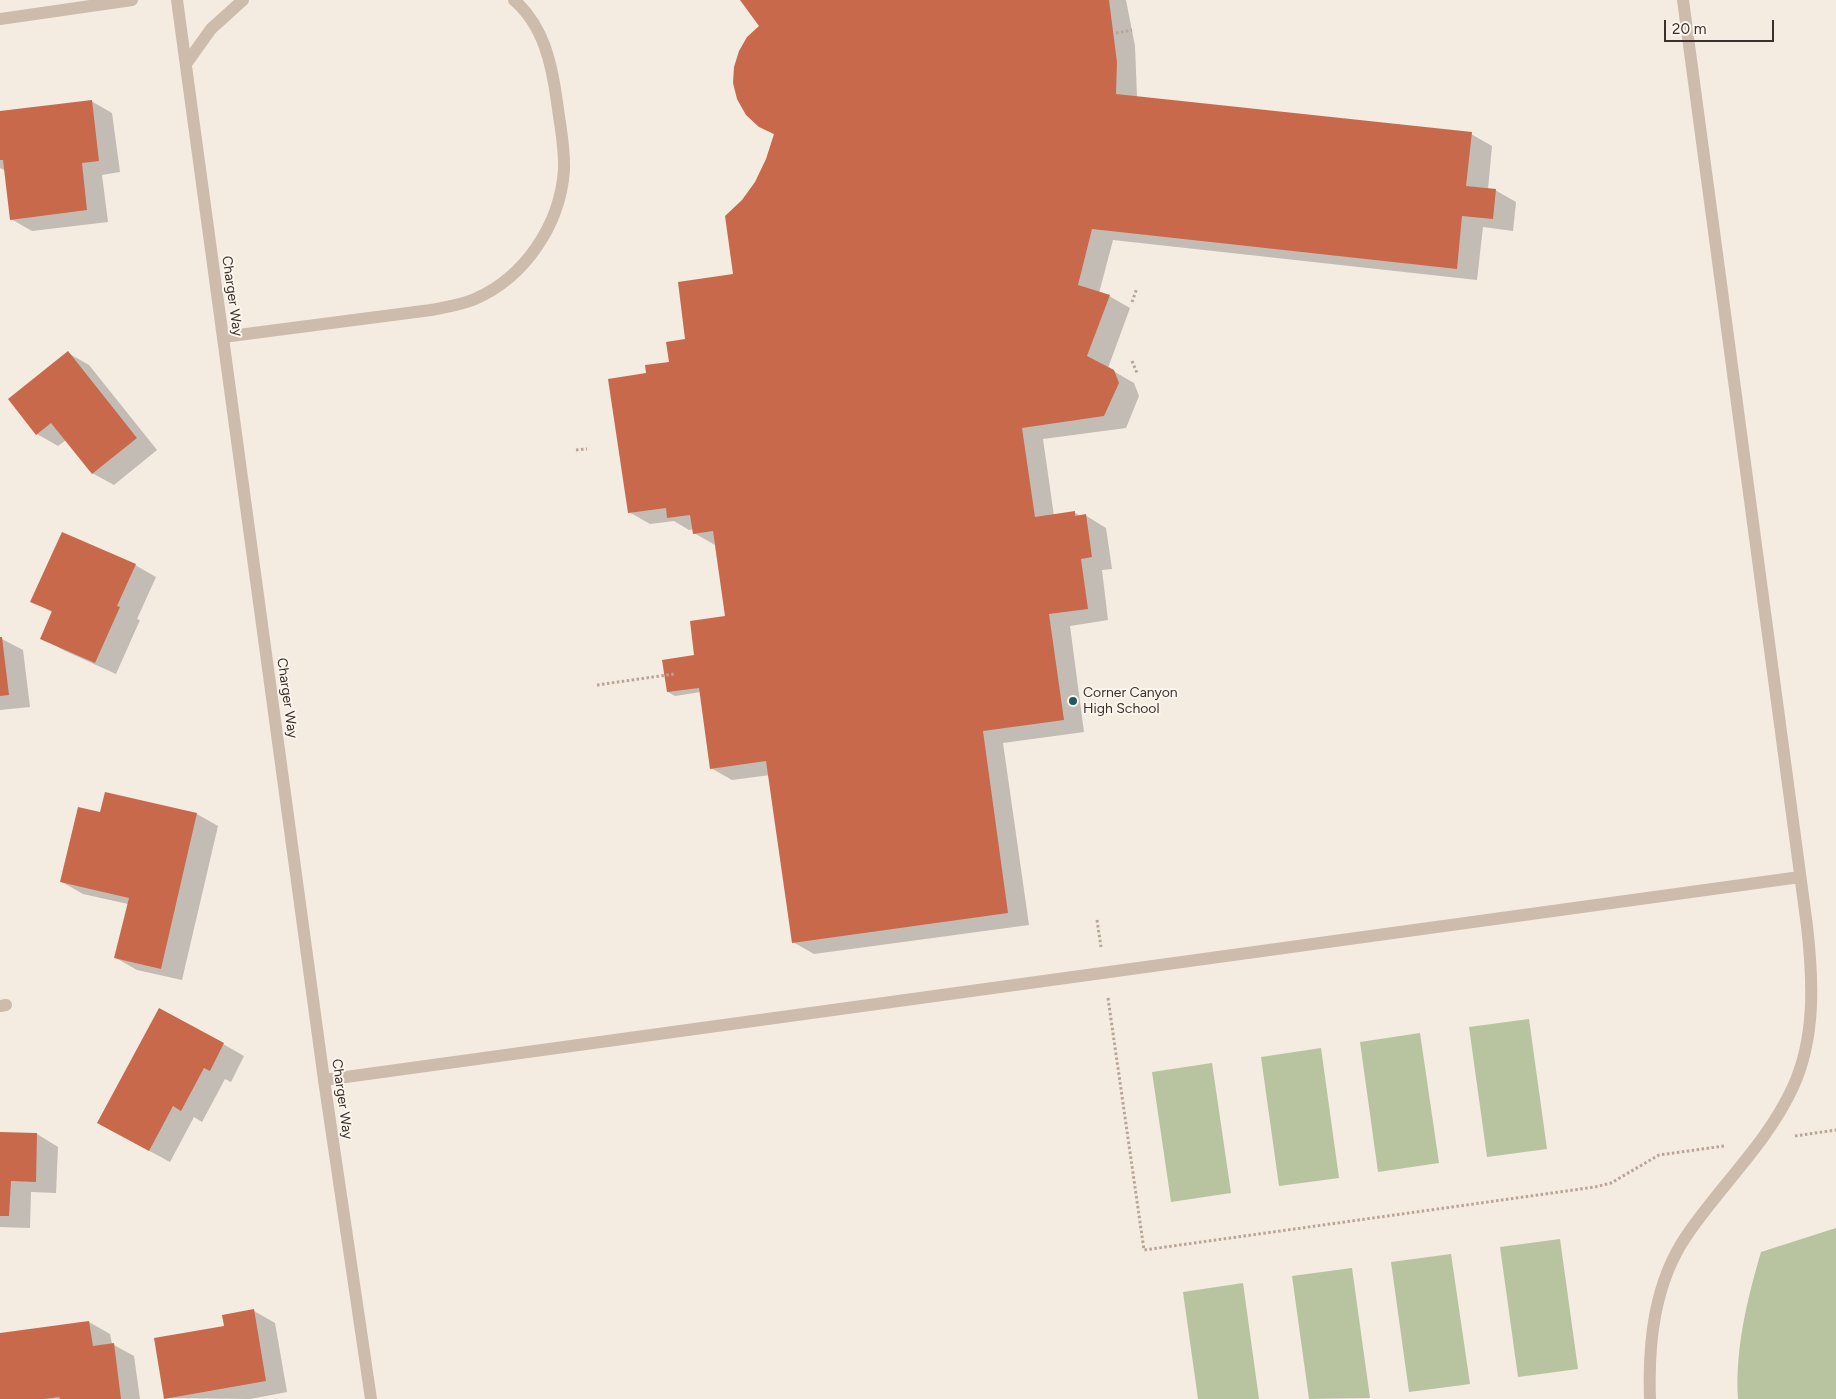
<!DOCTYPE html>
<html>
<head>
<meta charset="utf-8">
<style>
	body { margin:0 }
	#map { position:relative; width:1836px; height:1399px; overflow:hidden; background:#f4ebe1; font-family:Figtree,sans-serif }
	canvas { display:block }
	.scale { position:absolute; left:1664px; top:20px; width:110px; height:22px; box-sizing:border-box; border:2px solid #3b302b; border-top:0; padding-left:6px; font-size:15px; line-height:18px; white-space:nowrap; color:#3b302b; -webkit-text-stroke:4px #fbf5ee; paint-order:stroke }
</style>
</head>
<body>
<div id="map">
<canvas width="1836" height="1399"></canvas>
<div class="scale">20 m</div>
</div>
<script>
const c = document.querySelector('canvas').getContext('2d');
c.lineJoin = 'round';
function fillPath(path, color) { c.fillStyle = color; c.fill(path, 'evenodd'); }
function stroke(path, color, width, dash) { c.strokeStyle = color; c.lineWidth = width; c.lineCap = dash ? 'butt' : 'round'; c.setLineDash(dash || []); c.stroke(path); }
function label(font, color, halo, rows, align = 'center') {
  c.font = font + ' Figtree,sans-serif'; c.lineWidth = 4; c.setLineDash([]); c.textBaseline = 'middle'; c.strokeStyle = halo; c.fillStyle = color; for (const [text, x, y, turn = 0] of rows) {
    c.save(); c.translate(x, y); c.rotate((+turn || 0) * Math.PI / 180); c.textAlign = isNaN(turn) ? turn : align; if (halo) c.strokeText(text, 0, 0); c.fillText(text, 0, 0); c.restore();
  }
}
const green = new Path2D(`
	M1529,1019L1547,1149L1487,1157L1469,1027Z
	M1420,1033L1439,1163L1378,1172L1360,1042Z
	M1321,1048L1339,1178L1279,1186L1261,1057Z
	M1212,1063L1231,1193L1171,1202L1152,1072Z
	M1836,1228V1399H1738C1735,1349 1747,1300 1761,1252Z
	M1560,1239L1578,1369L1518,1377L1500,1247Z
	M1451,1254L1470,1384L1409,1392L1391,1262Z
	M1352,1268L1370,1398L1309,1399L1292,1276Z
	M1243,1283L1259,1399H1198L1183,1292Z`);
const shadow = new Path2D(`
	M742,0H1126L1135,46L1137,97L1471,134L1492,146L1488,189L1495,190L1516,202L1513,231L1483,227L1477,280L1113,240L1099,293L1109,296L1130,308L1108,368L1134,383L1139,396L1126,428L1043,439L1054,516L1075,513L1081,516L1085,515L1106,528L1112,569L1102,570L1108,620L1070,626L1084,732L1003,743L1029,925L814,954L793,942L770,775L732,780L711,768L701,692L675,696L668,692L726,617L715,545L694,533V529L689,530L674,521L650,524L629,512L648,375L671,363L734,275L743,201L756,182L768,160L775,135L759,126L761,27Z
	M91,101L112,113L120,172L102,175L108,222L32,231L11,219L6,171L0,168V112Z
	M68,353L89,365L157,450L114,485L92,473L66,440L58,446L37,434Z
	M135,565L156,577L137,619L140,620L116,674L63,650L42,638L53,613L32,601Z
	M0,638L23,650L30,707L0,710Z
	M106,793L197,814L218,826L182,980L137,970L116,958L128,904L83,894L62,882L101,814Z
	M223,1044L244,1056L231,1082L225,1079L202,1122L194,1117L170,1162L120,1135Z
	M0,1133L37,1134L58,1147L56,1193L31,1192L30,1228L0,1227Z
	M254,1311L275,1323L287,1392L250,1399L165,1398L226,1327Z
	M89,1322L110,1334L112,1344L134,1356L140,1399H0V1335Z`);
const building = new Path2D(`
	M740,0H1109L1117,62L1116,94L1472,132L1466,186L1496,189L1493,219L1462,216L1457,269L1092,229L1078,285L1110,295L1087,356L1114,370L1119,383L1104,416L1022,428L1035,517L1075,511V516L1086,514L1092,557L1081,559L1088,609L1049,614L1064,720L983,731L1008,913L792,943L766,761L710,769L699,688L667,692L662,660L694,655L690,621L725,616L713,531L693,534L690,515L667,518L666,508L628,513L608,379L646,373L645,365L669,362L666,342L685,339L678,282L733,274L725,216L742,200L755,182L766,159L774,134L759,127L746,115L737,99L733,83L734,67L739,51L747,37L759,26Z
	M92,100L99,161L82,163L87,210L10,220L3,160H0V111Z
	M68,351L137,438L92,474L51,423L36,435L8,399Z
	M62,532L136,564L117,606L120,607L95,663L40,639L52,611L30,602Z
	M0,637H2L9,695L0,696Z
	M105,792L197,813L161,969L114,958L129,898L60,882L78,807L100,812Z
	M159,1008L224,1043L210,1071L204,1068L181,1111L173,1106L149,1151L97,1123Z
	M0,1132L37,1133L36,1182L11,1181L9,1216H0Z
	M254,1309L266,1381L164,1399L154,1338L224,1326L222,1315Z
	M89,1321L93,1346L114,1343L121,1399H60L59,1397L44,1399H0V1333Z`);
const path = new Path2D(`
	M1116,33L1132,30
	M1132,302L1137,288
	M1132,361L1137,373
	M576,450L587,449
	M597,685L674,674
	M1097,920L1101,947
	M1108,998L1144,1250L1595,1187L1611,1183L1659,1155L1724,1146
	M1795,1136L1836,1130`);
const service = new Path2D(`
	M186,64L211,29L243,0
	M223,337L431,310C446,307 461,305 475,299C525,277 560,225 564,170C565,148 560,125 557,102C552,65 544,26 514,0
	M324,1080L1800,877
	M1650,1399C1648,1343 1654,1283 1687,1235C1721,1185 1768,1142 1793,1087C1816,1037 1813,979 1807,926L1683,0`);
const minor = new Path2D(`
	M0,19L132,0
	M0,1006L6,1005`);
const tertiary = new Path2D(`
	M177,0L324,1080L371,1399`);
const markers = [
	[1073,701,5,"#1f5a5e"]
];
const streetNames = [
	["Charger Way",232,296,82],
	["Charger Way",287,698,82],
	["Charger Way",342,1099,82]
];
const poiNames = [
	["Corner Canyon",1083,693],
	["High School",1083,709]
];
fillPath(green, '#b8c4a0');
fillPath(shadow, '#0003');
fillPath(building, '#c8694b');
stroke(path, '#b9a596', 3, [2.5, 2.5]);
stroke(service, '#cdbbac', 12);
stroke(minor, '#cdbbac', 12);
stroke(tertiary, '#cdbbac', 12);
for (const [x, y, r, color] of markers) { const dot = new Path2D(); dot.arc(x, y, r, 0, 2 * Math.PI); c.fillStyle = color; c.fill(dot); stroke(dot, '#fbf5ee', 2); }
label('14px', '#3b302b', '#fbf5ee', streetNames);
label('14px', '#3b302b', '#fbf5ee', poiNames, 'left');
</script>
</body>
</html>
